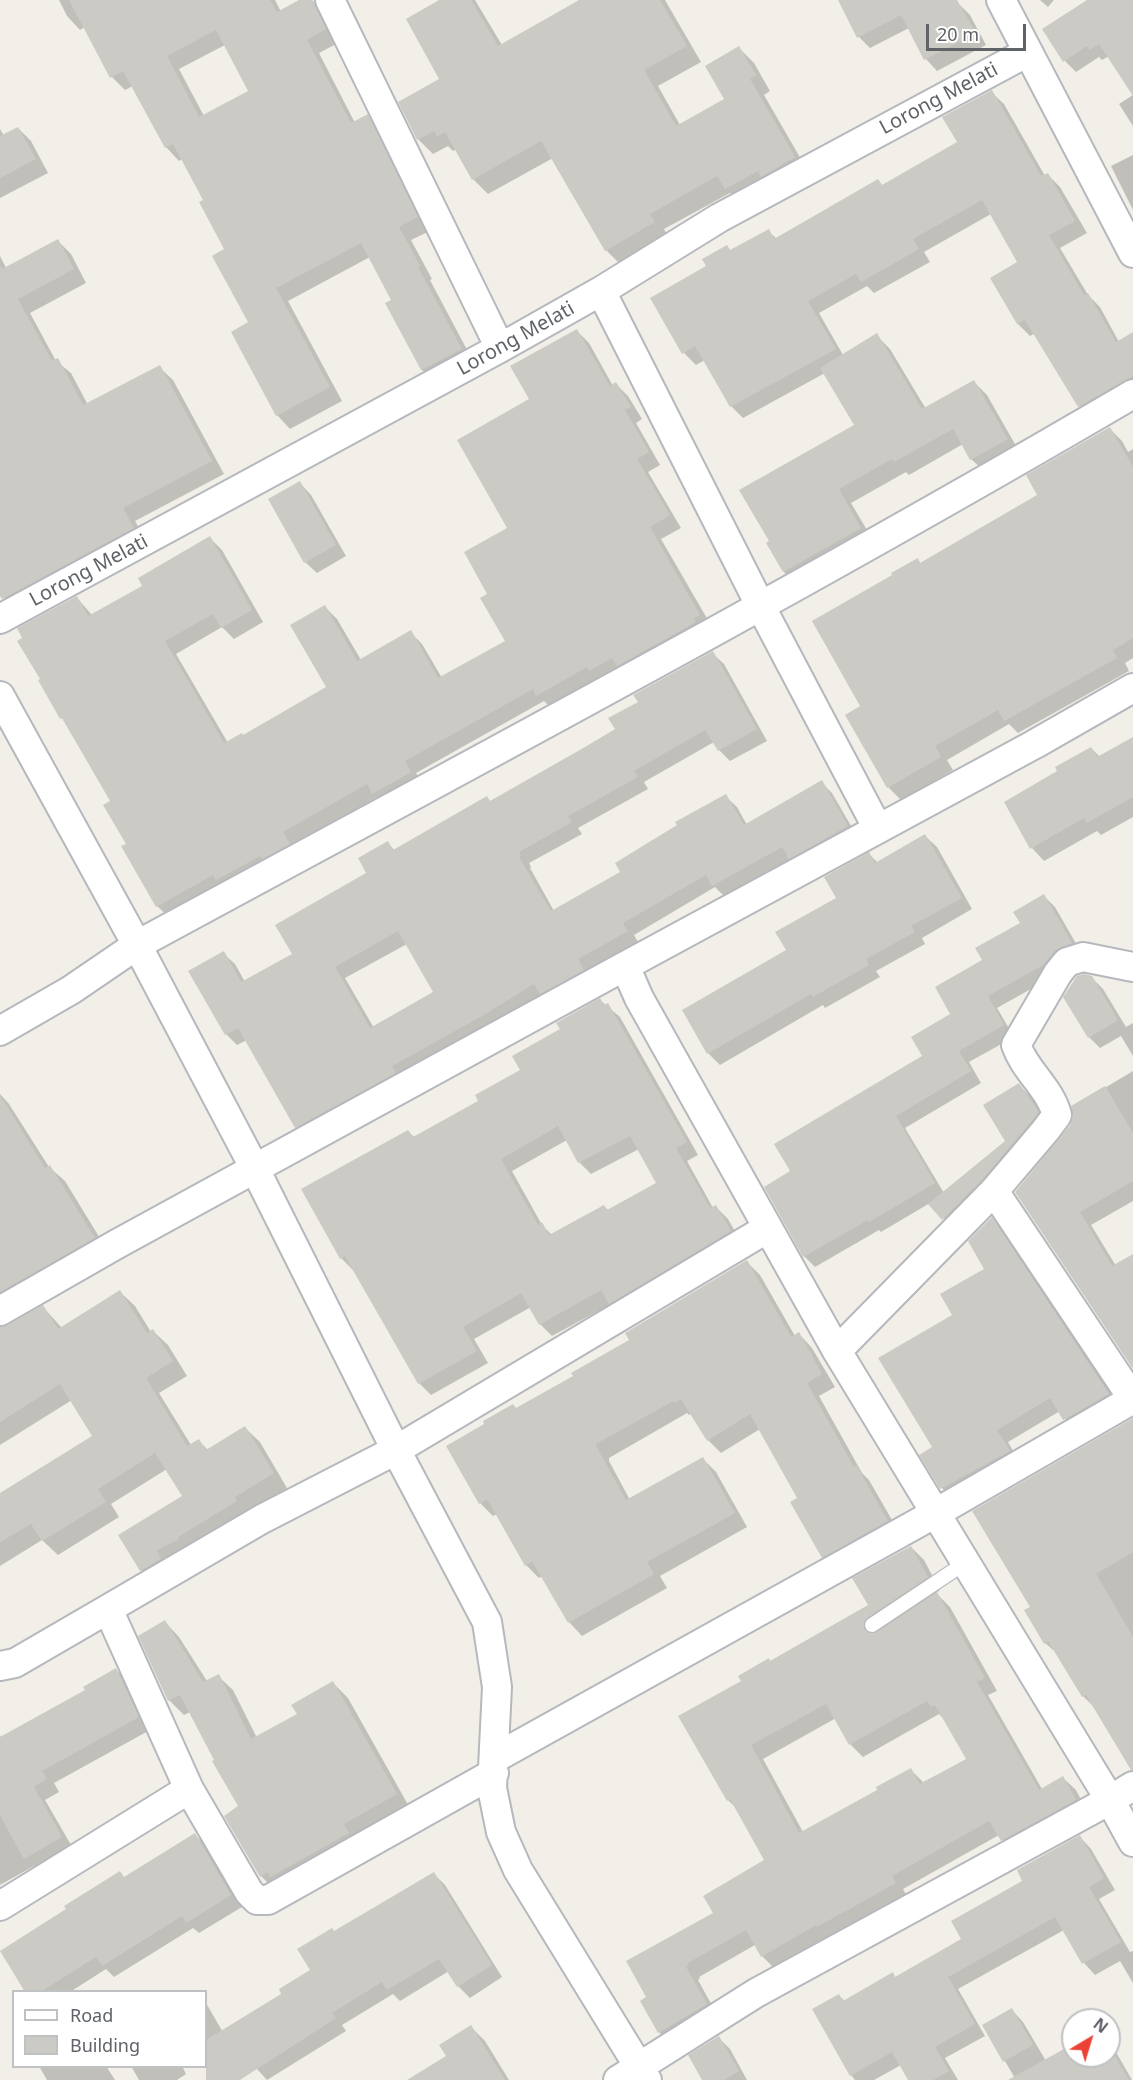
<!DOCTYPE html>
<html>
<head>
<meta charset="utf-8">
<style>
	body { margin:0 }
	#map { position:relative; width:1133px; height:2080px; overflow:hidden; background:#f1efe8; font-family:"Noto Sans",sans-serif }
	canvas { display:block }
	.legend { position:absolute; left:12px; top:1990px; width:195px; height:78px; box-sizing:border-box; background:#fff; border:2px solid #bfc1c3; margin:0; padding:8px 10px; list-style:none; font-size:18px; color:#5f6368 }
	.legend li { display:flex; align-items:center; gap:12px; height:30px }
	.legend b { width:30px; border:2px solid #bfc1c3 }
	.north { position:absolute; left:1061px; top:2008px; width:60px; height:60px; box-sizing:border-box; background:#fff; border:2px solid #bfc1c3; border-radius:50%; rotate:38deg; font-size:16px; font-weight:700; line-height:24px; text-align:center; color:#5f6368 }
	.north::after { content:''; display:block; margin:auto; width:21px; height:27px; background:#ea4335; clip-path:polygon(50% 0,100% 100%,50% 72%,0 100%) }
	.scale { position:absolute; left:926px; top:24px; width:100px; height:27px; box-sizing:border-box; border:3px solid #5f6368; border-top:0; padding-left:8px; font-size:18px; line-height:21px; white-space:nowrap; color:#5f6368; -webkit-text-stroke:4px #fff; paint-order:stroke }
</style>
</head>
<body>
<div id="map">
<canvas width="1133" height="2080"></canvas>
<ul class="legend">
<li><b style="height:8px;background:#fff"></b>Road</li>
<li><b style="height:16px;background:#cccac5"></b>Building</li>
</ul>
<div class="north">N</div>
<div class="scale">20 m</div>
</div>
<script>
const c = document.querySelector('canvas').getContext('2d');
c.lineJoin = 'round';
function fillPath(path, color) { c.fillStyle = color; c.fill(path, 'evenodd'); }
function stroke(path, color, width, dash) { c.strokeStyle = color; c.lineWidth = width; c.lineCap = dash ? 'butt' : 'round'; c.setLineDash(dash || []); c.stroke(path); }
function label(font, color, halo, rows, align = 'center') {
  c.font = font + ' "Noto Sans",sans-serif'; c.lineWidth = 4.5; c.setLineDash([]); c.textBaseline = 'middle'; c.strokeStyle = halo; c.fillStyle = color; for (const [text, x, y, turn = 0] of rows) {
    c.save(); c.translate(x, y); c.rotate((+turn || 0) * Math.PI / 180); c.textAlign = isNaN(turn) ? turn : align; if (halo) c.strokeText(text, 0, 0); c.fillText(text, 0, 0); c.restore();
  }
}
const shadow = new Path2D(`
	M59,0H275L281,12L303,0H312L322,10L338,43L319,53L355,123L367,116L380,129L430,231L411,240L432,279L430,280L474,363L436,383L422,370L387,304L393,300L370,257L288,301L342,401L290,429L277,415L233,332L250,323L226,250L205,201L182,159L179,161L166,147L133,86L125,90L112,77L85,27L80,30L67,16ZM225,45L250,91L204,116L179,69Z
	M442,0H475L502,45L582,0H665L701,62L658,86L680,125L726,99L739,48L754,63L770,91L764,95L809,173L741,204L730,193L664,229L669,238L621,265L606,250L553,158L488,194L473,179L456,149L453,151L448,146L433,154L418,139L441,79Z
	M843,0H943L958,3L970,15L986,45L937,71L926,59L909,28L870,48L859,37Z
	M1040,0H1054L1048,7Z
	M1089,0H1133V93L1109,56L1102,60L1099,57L1076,72L1065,61Z
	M991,92L1004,104L1045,176L1048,175L1060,187L1087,233L1060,248L1088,295L1100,307L1119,342L1133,344V395L1091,418L1079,406L1035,333L1030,336L1018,324L992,278L1019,263L991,214L924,252L930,262L874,293L867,286L819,313L843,355L876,335L890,349L926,409L974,382L987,395L1020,453L985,472L971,459L963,444L909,475L906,472L851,503L874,542L797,585L784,572L768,543L856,425L825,373L743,418L731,406L705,360L696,365L684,353L708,267L731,251L768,231L777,239L878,181L883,186L959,142Z
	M1133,95V126L1119,104Z
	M18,128L31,141L48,173L0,198V129L4,136Z
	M1133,155V210L1111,166Z
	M58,241L71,254L86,283L30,313L56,361L71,373L88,405L159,367L173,380L224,474L135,521L146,541L16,612L0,593V256L6,268Z
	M577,331L589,343L613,386L616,384L628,396L642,419L636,423L660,465L648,472L681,528L661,539L712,627L550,707L544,701L416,773L422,784L386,805L377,797L170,918L157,906L123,847L128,844L112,802L40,681L77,598L92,615L144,586L210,538L222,550L263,622L234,639L222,627L176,654L228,743L243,736L328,687L325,607L337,619L361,660L410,632L422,644L442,678L507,641L489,595L509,529L531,399Z
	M1109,428L1122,441L1128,452L1133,449V658L1125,663L1129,671L1018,733L1009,724L947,760L953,770L901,800L888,787L862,707L894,576L917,560L921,564L1039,496Z
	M300,483L311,495L346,556L317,573L305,562Z
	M712,653L724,664L767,741L730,761L719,750L714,742L644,782L648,789L578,828L582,834L529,863L531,867L530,868L554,911L622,872L725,796L737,807L747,825L821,782L832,793L858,838L801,869L791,859L724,896L715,887L634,935L638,942L308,1138L296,1127L247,1040L237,1045L226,1034L223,953L235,964L245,982L294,954L368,874L388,843L395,851L487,798L491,802L617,730L640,702ZM407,944L435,993L374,1028L345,978Z
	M1133,738V817L1101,835L1097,831L1044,861L1032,848L1060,771L1091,748L1100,757Z
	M925,836L937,847L972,909L922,938L925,944L876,971L880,977L825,1008L823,1005L720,1065L708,1053L788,951L838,899L869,854L878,863Z
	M1044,896L1055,907L1082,954L1054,976L997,1008L1014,1037L969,1062L981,1083L905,1128L944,1193L1007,1141L1019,1085L1031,1097L1049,1125L955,1230L930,1203L881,1232L879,1230L815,1267L804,1256L792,1171L925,1057L952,1015L984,961L1022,923Z
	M1091,977L1103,989L1126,1027L1133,1023V1056L1121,1036L1100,1048L1089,1037Z
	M600,1000L620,1017L698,1155L687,1161L713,1208L716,1207L728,1219L742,1244L622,1315L611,1304L552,1336L540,1324L531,1307L474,1339L488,1363L431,1395L419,1383L353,1270L341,1258L408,1131L415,1138L480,1101L522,1071L562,1030ZM567,1140L579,1162L591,1174L639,1149L658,1183L609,1211L604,1206L552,1235L542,1225L512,1171Z
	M1133,1071V1201L1091,1225L1116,1266L1133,1262V1367L1017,1192L1072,1126L1075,1117L1073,1107Z
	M0,1094L9,1104L49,1167L65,1181L109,1253L0,1318Z
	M992,1219L1003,1230L1120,1406L1076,1431L1065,1419L1060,1411L1008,1442L1020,1463L953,1500L942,1488L922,1455L934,1448L954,1315L986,1269Z
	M747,1262L760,1275L795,1336L799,1334L812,1348L835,1387L819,1396L862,1473L869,1480L900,1534L836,1570L823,1557L799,1499L760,1429L721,1453L708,1440L692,1413L689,1415L687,1413L609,1458V1461L630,1500L703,1459L716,1472L747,1527L660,1576L667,1588L582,1636L569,1622L542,1576L539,1578L526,1565L497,1514L493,1516L480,1503L517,1410L576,1377Z
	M120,1292L135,1306L151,1332L153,1331L168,1345L187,1376L159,1393L191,1445L198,1440L208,1450L245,1428L260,1442L287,1488L248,1512L156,1585L141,1570L184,1497L167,1469L111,1504L119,1517L58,1555L42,1540L0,1566V1495L94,1437L72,1400L0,1445V1329L9,1327L43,1307L62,1328Z
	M1133,1420V1769L1097,1710L1083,1696L1059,1655L1045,1643L1032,1607Z
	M911,1547L924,1560L940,1590L936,1593L950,1607L997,1691L988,1695L1042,1789L1063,1778L1076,1790L1088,1813L1015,1853L999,1835L903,1889L907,1896L831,1939L829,1937L775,1969L762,1956L755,1945L699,1977L700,1978L698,1980L719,2018L672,2045L659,2032L642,2001L648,1998L715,1913L766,1860L739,1811L728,1800L743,1681L771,1662L870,1606ZM939,1714L944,1719L968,1760L923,1782L911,1770L879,1791L803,1832L763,1759L836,1718L850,1744L863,1757Z
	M165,1622L179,1637L207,1681L218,1676L233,1690L257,1738L299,1715L333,1683L348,1698L411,1810L276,1891L261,1876L240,1807L190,1712L184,1715L169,1700Z
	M116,1670L129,1682L150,1730L54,1783L59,1792L45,1800L74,1850L38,1870L34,1866L0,1885V1735L1,1738L87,1690Z
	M195,1835L207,1846L242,1907L199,1933L193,1928L114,1977L106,1969L70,1992H27L125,1878Z
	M1080,1837L1091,1849L1115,1890L1099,1899L1130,1952L1133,1951V1983L1120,1961L1095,1975L1084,1963L1064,1930L958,1989L985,2036L945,2058L958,2080H910L901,2065L874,2080H855L851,2075L839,1996L845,2001L892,1974L896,1978L963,1940L1024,1882Z
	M434,1874L445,1885L502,1977L470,1998L458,1986L449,1971L400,2001L393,1994L342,2025L346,2031L267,2080L257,2069L230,2027L284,1994L312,1970L335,1933Z
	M206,2003L224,2034L206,2045Z
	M1012,2010L1023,2022L1046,2061L1073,2045V2056H1109V2040L1132,2080H1016L984,2025Z
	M471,2027L485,2041L509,2080H413L448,2057Z
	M719,2038L730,2049L747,2080H704Z
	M39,2066H106L115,2080H47Z
	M131,2066H182L186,2074L177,2080H139Z`);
const building = new Path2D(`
	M69,0H270L277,12L299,0H312L326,29L307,40L351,123L368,114L418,217L399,227L420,266L418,267L462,349L421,370L385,303L391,300L361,243L276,288L330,387L276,416L231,332L248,322L212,256L224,249L199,202L203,200L173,144L165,148L123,71L110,78ZM216,30L248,91L199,117L167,56Z
	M439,0H471L498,46L579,0H660L687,46L644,70L676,126L724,99L705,66L739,46L756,75L750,79L795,157L761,177L758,171L725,189L717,176L650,214L655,222L605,251L541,141L472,180L445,132L437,137L434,131L417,140L398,102L439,79L406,19Z
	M838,0H957L976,33L924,60L901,15L857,38Z
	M1087,0H1133V96L1099,44L1090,50L1087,46L1063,62L1042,29Z
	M992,90L1041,176L1048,173L1075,221L1049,235L1084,295L1088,293L1116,342L1133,332V376L1078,407L1025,320L1017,324L990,278L1017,262L982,200L913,239L919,249L861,282L856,274L808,301L836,349L730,407L695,346L682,354L650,298L706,266L702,259L727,245L730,250L769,229L774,239L878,179L882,185L957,142L942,117Z
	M18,127L36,159L0,178V136Z
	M58,239L74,269L18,299L52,361L58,358L83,405L160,365L212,461L123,508L134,528L2,599L0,596V265L2,269Z
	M577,329L610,386L616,382L631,407L625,410L649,452L637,459L670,515L650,527L700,615L694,618L696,622L617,666L612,658L589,671L587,667L536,696L533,689L405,761L411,772L372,794L367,784L283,832L290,844L262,859L260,856L216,880L213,875L156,907L121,846L126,844L103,805L110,801L62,718L60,719L38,680L40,679L17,641L22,638L17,628L77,596L88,616L142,586L138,578L210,536L252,610L221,628L213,614L165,641L224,743L242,733L243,735L326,687L290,625L325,605L357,661L411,630L438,678L505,641L480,598L487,594L464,552L507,528L457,440L529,399L510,366Z
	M877,333L922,409L974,380L1008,439L970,460L953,429L894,462L892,459L839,489L861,528L783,572L766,543L769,541L739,490L854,425L820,368Z
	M1110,427L1133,467V638L1113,650L1117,658L1004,721L998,710L935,746L941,757L887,788L845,715L860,706L812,621L892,575L891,573L918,558L920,563L1037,495L1026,475Z
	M300,481L336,545L304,563L268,499Z
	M713,651L757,729L718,751L705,730L634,771L638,777L568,816L572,822L519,852L521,856L519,857L551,911L620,872L615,863L677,825L675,822L726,794L744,825L822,780L848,826L789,859L782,847L712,886L706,875L623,923L628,931L578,959L584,970L540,994L534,984L482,1016L392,1066L396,1073L295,1128L238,1028L225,1035L188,971L224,951L241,982L292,954L275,925L366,873L358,858L388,841L393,850L487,796L490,801L585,747L615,729L608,718L638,702L633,695ZM398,931L433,992L370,1028L335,967Z
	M1133,737V797L1087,823L1084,818L1030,849L1004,802L1057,771L1055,767L1091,747L1097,757Z
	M925,834L962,898L911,926L915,932L866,959L869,965L813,997L811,994L707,1054L682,1010L786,950L775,932L836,898L824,877L869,852L875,863Z
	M1044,894L1072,943L1055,951L1043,965L988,996L1004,1025L959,1051L971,1071L896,1116L935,1183L869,1222L868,1220L803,1257L764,1187L790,1171L774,1144L922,1056L911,1037L950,1014L935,987L982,960L975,948L1020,923L1013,912Z
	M1084,974L1092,976L1118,1020L1088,1038L1063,997L1077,976Z
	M600,998L604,1005L608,1003L687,1142L676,1148L710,1208L716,1205L731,1231L609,1304L601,1290L539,1325L521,1293L463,1327L477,1351L418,1384L345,1256L340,1259L301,1189L408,1130L413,1137L478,1101L475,1095L520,1070L512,1056L560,1029L556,1023ZM558,1126L578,1163L630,1136L656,1183L607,1210L604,1205L549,1235L542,1222L538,1225L501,1159Z
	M1019,1083L1039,1112L982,1180L942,1220L928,1204L1005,1141L983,1105Z
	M1105,1086L1133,1133V1181L1080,1212L1112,1266L1133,1254V1369L1015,1192L1070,1125L1073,1117L1071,1106Z
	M0,1095L45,1168L50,1165L95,1238L0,1292Z
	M992,1217L1109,1394L1063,1420L1050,1398L997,1430L1010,1451L940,1489L919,1455L932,1447L878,1358L952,1315L940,1294L984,1269L968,1241Z
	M747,1260L791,1337L799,1332L822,1374L807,1383L854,1467L856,1465L888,1521L822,1558L790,1502L797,1498L750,1414L707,1441L681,1399L674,1403L673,1401L596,1444V1446L626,1500L703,1457L735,1513L647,1562L654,1574L568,1623L532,1561L525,1566L487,1499L479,1504L446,1446L484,1424L483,1421L513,1404L516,1408L573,1376L571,1373L629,1340L625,1333Z
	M120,1290L147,1333L153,1329L173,1361L146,1378L187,1446L199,1439L206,1450L245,1426L274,1473L235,1497L237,1501L178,1537L179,1539L157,1550L161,1559L140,1571L118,1535L182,1496L155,1453L98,1489L106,1502L42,1541L31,1524L0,1542V1493L92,1436L60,1384L0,1422V1327L8,1325L43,1305L58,1329Z
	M1133,1418V1552L1096,1574L1133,1637V1770H1131L1086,1695L1082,1697L1048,1641L1044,1644L1024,1610L1030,1607L972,1511Z
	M911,1546L928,1577L867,1618L864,1622V1629L869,1633L877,1632L937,1592L985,1678L977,1682L1039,1790L1063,1776L1076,1800L1001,1841L989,1821L892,1876L896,1883L817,1927L816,1925L761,1957L746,1930L688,1963L689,1965L686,1967L707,2004L658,2033L640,2001L646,1997L626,1961L713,1913L703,1896L764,1860L730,1799L727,1801L678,1716L741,1681L738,1676L769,1658L770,1661L868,1605L852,1578ZM927,1701L931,1707L935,1705L966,1759L920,1784L911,1768L876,1787L877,1790L799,1833L751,1745L826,1704L849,1745Z
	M165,1620L203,1682L219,1674L251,1739L297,1714L291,1705L333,1681L397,1794L344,1824L349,1833L270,1877L268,1872L260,1877L224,1816L238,1806L212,1761L214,1760L180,1695L168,1701L138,1636Z
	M116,1668L139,1717L42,1771L47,1779L34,1787L62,1837L24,1859L0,1815V1737L85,1690L83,1687Z
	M195,1833L231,1895L186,1923L182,1916L102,1966L96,1957L40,1992H25L0,1951L66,1909L64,1906L120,1871L124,1877Z
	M1080,1835L1104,1878L1089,1887L1121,1942L1082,1964L1055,1917L948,1977L975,2024L935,2047L949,2071L933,2080H908L892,2052L850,2076L812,2009L839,1994L843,2001L893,1972L895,1977L961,1939L951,1921L1022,1881L1017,1870Z
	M434,1872L492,1965L457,1987L439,1959L387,1990L382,1982L332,2013L336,2018L240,2080H206V2040L281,1994L279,1989L310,1970L297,1949L332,1928L334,1931Z
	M1012,2008L1033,2045L1003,2062L982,2025Z
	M471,2025L505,2080H407L446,2056L439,2045Z
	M719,2036L739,2071L724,2080H702L688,2055Z
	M1073,2044V2056H1109V2046L1129,2080H1008Z`);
const service = new Path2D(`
	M872,1625L965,1563`);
const minor = new Path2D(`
	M330,0L500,348
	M1001,0L1133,253
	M601,291L761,607L878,829
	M0,619L500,348L601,291L719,218L1028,52
	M1133,688L1035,744L625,966L639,998L837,1351L1110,1800L1133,1842
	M0,696L137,945L255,1169L396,1450L487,1622L497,1687L492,1788L501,1832L518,1870L647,2080
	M0,1031L71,990L137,945C471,764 806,586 1133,394
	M994,1191L1133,1399
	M0,1311L117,1244L625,966
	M837,1351L994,1191L1045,1131L1057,1115C1050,1088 1025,1071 1016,1045L1058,973L1067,962L1083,957L1133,967
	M108,1609L262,1519L396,1450L768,1228
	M0,1666L15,1663L108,1609L189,1789L249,1892L257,1900H268L494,1773
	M495,1758L934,1514L1133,1399
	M0,1906L189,1789
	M618,2080L756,1993L1110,1800L1133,1786`);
const streetNames = [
	["Lorong Melati",939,99,-28],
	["Lorong Melati",516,339,-29],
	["Lorong Melati",89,571,-28]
];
fillPath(shadow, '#0003');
fillPath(building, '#cccac5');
stroke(service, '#b5b8bc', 16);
stroke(minor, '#b5b8bc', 32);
stroke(service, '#fff', 14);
stroke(minor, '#fff', 28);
label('20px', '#5f6368', '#fff', streetNames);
</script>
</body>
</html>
